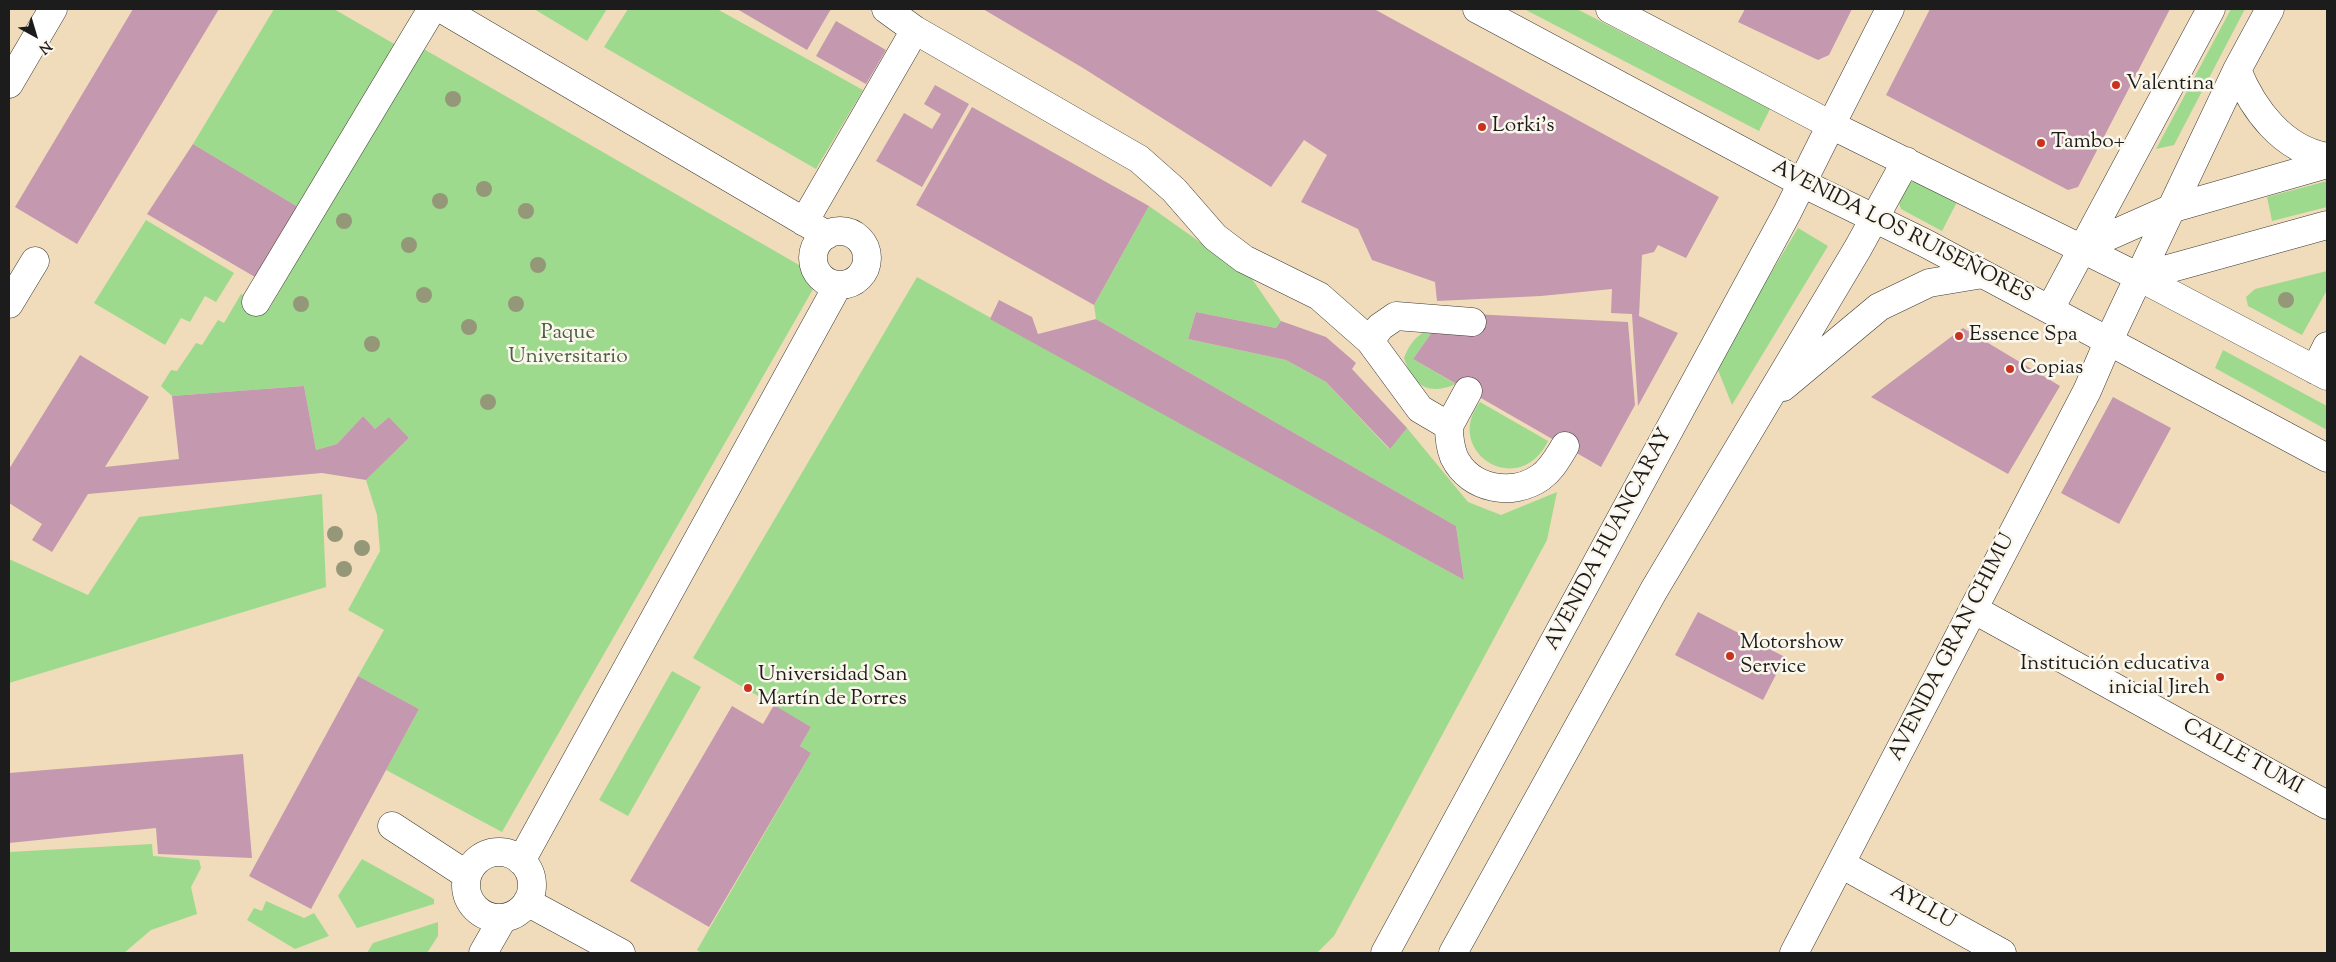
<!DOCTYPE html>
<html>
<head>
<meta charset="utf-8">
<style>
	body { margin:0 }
	#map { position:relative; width:2336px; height:962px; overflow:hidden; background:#f0dcba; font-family:"Sorts Mill Goudy",serif }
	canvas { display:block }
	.frame { position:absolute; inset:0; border:10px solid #1c1c1c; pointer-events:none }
	.north { position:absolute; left:10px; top:10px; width:50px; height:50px; -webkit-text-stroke:4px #fbf7ec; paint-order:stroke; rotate:141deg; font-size:14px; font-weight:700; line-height:20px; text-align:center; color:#1c1c1c }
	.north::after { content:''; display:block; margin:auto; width:18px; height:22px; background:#1c1c1c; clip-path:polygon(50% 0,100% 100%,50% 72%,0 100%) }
</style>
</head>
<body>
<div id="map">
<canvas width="2336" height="962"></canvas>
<div class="frame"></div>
<div class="north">N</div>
</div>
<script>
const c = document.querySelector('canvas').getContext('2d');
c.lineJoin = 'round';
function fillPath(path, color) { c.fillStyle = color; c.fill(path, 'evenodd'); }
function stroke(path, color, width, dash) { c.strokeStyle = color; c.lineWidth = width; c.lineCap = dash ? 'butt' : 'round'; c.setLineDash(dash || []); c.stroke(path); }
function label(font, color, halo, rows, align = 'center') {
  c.font = font + ' "Sorts Mill Goudy",serif'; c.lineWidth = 5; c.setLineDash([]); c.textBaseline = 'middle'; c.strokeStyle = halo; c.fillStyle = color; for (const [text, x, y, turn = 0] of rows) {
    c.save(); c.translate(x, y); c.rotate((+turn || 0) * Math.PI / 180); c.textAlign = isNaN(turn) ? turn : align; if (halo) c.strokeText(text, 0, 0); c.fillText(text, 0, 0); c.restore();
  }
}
const green = new Path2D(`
	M274,9H334L396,45L298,207L193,144Z
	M534,9H607L587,41Z
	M628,9H717L863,90L816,169L604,47Z
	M1524,9H1577L1770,109L1759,131Z
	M2231,9H2245L2174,145L2156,149Z
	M422,48L820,277L502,832L386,770L419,709L358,676L384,630L348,610L380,551L377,515L366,480L409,438L389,417L375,429L363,416L337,444L316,450L304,386L172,396L161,386L171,370L177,371L196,343L202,345L218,320L224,323L241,294L269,309Z
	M2327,181V207L2272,221L2267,197Z
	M1909,182H1919L1957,202L1942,231L1901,209L1899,203Z
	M1149,206L1252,279L1281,321L1276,328L1196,312L1188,339L1286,360L1326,382L1389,449L1407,428L1468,502L1501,515L1557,492L1547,540L1334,936L1317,953H702L697,950L811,753L800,746L811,727L693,658L917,277L1464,580L1456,526L1096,319L1094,305Z
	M146,220L234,273L216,302L205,296L190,322L181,318L165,345L94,303Z
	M1798,228L1828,246L1732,405L1716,365Z
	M2327,271V290L2302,335L2248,306L2246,297L2255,289Z
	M1435,328L1413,359L1456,384C1428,396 1413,386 1404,358C1411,341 1418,333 1435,328Z
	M2223,350L2327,406V430L2215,368Z
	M1480,402L1548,441C1519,501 1442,451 1480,402Z
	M322,494L326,587L9,683V559L88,595L139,517Z
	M672,671L701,687L628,816L599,800Z
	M152,844L153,856L199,860L201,868L191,887L197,914L151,930L124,953H9V852Z
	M362,859L434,899V904L357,928L338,896Z
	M266,901L304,918L314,913L329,936L295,949L247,920L254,908L262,911Z
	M438,922V936L427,953H367L373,943Z`);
const building = new Path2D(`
	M133,9H219L77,244L15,207Z
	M737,9H831L807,50Z
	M983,9H1374L1719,197L1686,258L1658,245L1654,252L1642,255L1639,316L1678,333L1638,406L1632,314L1611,313L1612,289L1541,296L1437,301L1435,282L1372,260L1358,229L1301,202L1327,155L1304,140L1271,187L1083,68Z
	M1745,9H1852L1829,55L1818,60L1738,22Z
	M1930,9H2170L2078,187L2068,190L1886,95Z
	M836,21L886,50L866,84L816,56Z
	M935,85L969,104L922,187L876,161L904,113L932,129L941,114L924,104Z
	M972,107L1149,206L1094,305L916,205Z
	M193,144L298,207L255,277L147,214Z
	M999,300L1032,317L1038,334L1096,319L1456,526L1464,580L990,319Z
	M1196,312L1276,328L1281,321L1326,337L1356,363L1352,369L1407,428L1390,449L1326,382L1286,360L1188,339Z
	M1473,314L1628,322L1635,405L1601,467L1413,359L1435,328Z
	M1963,328L2060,386L2008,474L1871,397Z
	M80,355L149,397L105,467L179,459L172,396L304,386L316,450L337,444L363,416L375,429L389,417L409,438L366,480L322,473L88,494L52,552L32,540L42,524L9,503V469Z
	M2113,397L2171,428L2119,524L2061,493Z
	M1698,612L1785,657L1763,700L1675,655Z
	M358,676L419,709L311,909L249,876Z
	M774,705L811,727L800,746L811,753L709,927L630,881L732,706L763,724Z
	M243,754L252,858L158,854L156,828L9,843V773Z`);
const minor = new Path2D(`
	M442,9L827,235
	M886,9L915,30L1139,159L1174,190L1215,237L1244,259L1319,296L1370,341L1420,409L1449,426C1449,437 1450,447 1454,457C1470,490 1513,497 1541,477C1552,469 1558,457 1565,446
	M9,84L53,9
	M1831,125L1890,9
	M804,222L915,30
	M813 258a27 27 0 1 1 54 0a27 27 0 1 1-54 0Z
	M256,302L432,9
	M9,304L35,261
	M1370,341L1380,327L1396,316L1472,322
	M1449,426L1468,391
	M1973,609L2327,805
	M392,826L467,875
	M466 885a33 33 0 1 1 66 0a33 33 0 1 1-66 0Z
	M521,861L838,285
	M1841,864L2002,953
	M527,902L621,953
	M483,953L503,918
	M1794,953L2087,391L2109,340`);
const major = new Path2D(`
	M1477,9L1802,183L1925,243L2327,458
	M1610,9L1831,125L2139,277L2327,376
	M2237,70C2253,109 2282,149 2327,157
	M2082,248L2170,209L2327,164
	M2139,277L2327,225
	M2050,309L2211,9
	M2109,340L2237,70L2270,9
	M2315,370L2327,346
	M1783,387L1879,307L1929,283L1983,274
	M1385,953L1787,213L1831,125
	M1453,953L1654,590L1858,248L1906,161`);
const trees = [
	[453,99],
	[484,189],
	[440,201],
	[526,211],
	[344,221],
	[409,245],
	[538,265],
	[424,295],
	[2286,300],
	[301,304],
	[516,304],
	[469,327],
	[372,344],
	[488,402],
	[335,534],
	[362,548],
	[344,569]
];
const markers = [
	[2116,85,5,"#c8321e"],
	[1482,127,5,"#c8321e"],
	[2041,143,5,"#c8321e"],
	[1959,336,5,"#c8321e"],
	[2010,369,5,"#c8321e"],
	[1730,656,5,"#c8321e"],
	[2220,677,5,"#c8321e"],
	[748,688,5,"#c8321e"]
];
const poiNames = [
	["Valentina",2126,85],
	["Lorki's",1492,127],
	["Tambo+",2051,143],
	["Essence Spa",1969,336],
	["Copias",2020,369],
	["Motorshow",1740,644],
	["Service",1740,668],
	["Institución educativa",2210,665,"right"],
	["inicial Jireh",2210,689,"right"],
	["Universidad San",758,676],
	["Martín de Porres",758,700]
];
const streetNames = [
	["AVENIDA LOS RUISEÑORES",1902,233,27],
	["AVENIDA HUANCARAY",1610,540,-62],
	["AVENIDA GRAN CHIMU",1953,648,-63],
	["CALLE TUMI",2242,758,29],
	["AYLLU",1922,908,29]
];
const parkNames = [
	["Paque",568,334],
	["Universitario",568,358]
];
fillPath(green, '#9eda8d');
fillPath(building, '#c498af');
stroke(minor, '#3c3934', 29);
stroke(major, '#3c3934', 29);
stroke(minor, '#fff', 28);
stroke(major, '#fff', 28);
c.fillStyle = '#959779';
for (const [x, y] of trees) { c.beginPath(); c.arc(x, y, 8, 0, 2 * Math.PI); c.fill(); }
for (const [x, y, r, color] of markers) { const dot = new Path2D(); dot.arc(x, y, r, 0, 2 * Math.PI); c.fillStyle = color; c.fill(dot); stroke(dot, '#fbf7ec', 2); }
label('21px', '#1c1c1c', '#fbf7ec', poiNames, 'left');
label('21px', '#1c1c1c', '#fbf7ec', streetNames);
label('21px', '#4a5e44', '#fbf7ec', parkNames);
</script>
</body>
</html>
